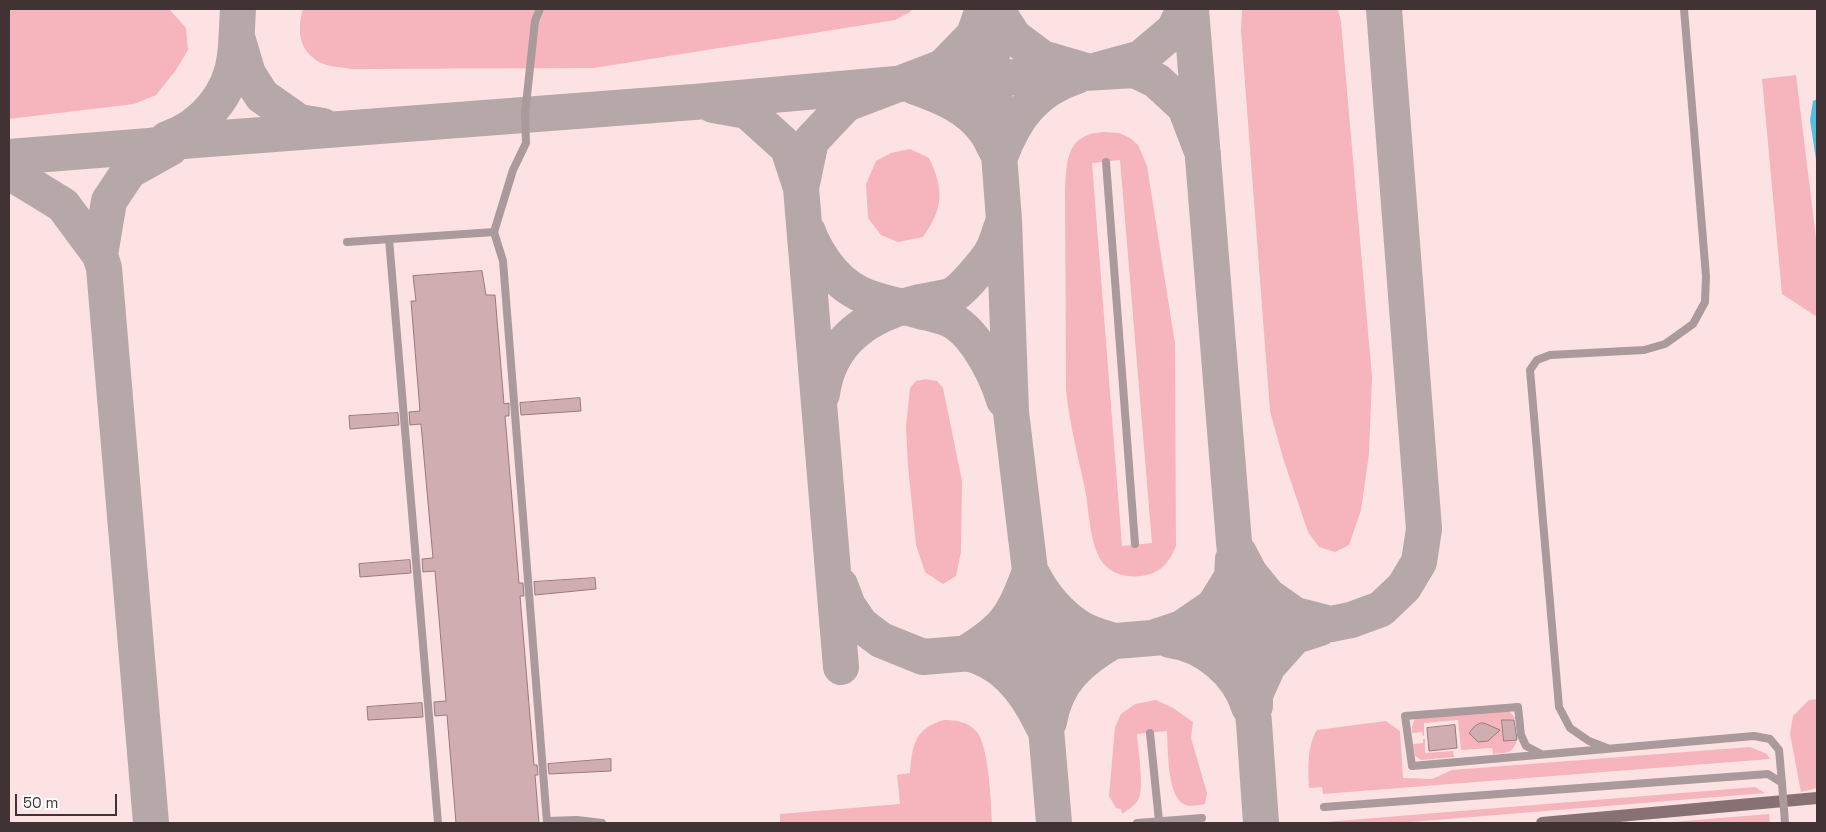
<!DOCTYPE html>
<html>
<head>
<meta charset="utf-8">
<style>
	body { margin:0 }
	#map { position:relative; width:1826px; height:832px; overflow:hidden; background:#fcedee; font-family:"Space Grotesk",sans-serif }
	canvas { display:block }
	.frame { position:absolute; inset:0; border:10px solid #413334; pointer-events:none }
	.scale { position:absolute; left:15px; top:794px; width:102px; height:22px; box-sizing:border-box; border:2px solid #413334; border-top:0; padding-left:6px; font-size:15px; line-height:18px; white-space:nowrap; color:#413334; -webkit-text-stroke:4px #fefefe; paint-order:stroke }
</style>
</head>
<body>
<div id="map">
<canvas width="1826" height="832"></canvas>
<div class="frame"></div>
<div class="scale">50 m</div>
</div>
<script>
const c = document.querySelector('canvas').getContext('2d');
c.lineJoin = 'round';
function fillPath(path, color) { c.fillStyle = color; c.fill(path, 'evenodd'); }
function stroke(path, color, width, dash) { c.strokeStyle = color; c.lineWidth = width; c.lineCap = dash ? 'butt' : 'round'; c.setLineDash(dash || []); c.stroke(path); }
const built = new Path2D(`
	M9,9H1817V823H9Z`);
const green = new Path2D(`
	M9,9H169L186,28L188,50L176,70L156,95L134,104L9,119Z
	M303,9H912L910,12L895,20L594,68L351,69C342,67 329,67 321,63C298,51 297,30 303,9Z
	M1242,9H1338L1341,22L1372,377L1369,454L1361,510L1349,545L1335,552L1319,547L1308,532L1283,458L1270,411L1241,31Z
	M1796,75L1817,246V317L1782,294L1762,79Z
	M1104,132L1119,133L1130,138L1138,145L1147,166L1175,344L1176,546C1169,563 1160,574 1141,576C1125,578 1107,573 1099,557C1090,539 1089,514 1086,494C1079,459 1069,424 1066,389L1065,189C1067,160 1066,134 1104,132ZM1120,160L1152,543L1122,546L1092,163Z
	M910,149L929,158C944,190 944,207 923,237L898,242L881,235L868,218L866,184L876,161L891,153Z
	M925,379L937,381L943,388L962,481L961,552L956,576L943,584L925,572L916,545L908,466L906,427L910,388L916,381Z
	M1817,699V788L1801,792L1790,734L1793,716L1809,700Z
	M1156,700L1173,708L1193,722L1191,738L1207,793L1205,804C1198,805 1189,808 1182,803C1167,792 1168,749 1167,731L1137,734C1138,748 1144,786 1139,798C1136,805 1128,810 1122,814L1121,809L1116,808L1109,796L1115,727L1121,714L1135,704Z
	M1509,711L1516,719L1502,721L1504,741L1517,740C1512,755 1507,752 1493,754L1492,748L1461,750L1458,720L1424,723V736H1423L1422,732L1412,733C1412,725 1412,721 1419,717Z
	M944,720C956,720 968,722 976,731C989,744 991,804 992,822L780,823V814L900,804L897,775L910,773C912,745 915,728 944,720Z
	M1386,721L1400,731L1403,778L1432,779L1452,770L1750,747L1767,754L1770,759L1323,794L1322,787L1309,788C1308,769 1307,746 1317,730Z
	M1423,739H1425V753L1453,751L1454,757L1421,760L1415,756L1413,744L1423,743Z
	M1755,787L1765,793L1399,823H1325V822Z
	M1769,814L1770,823H1660Z`);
const water = new Path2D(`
	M1817,99V166L1810,120L1813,101Z`);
const taxiway = new Path2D(`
	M988,9L1004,220L1011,412L1039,646L1054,823
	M996,9L1014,37L1042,58L1090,72L1141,58L1174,30L1184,9
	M1191,9L1234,542L1254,723L1261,823
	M237,37L248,74L262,96L299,122L323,126
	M913,86C941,96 970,107 987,133C992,141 995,149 1000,157
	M713,105L747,111L788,148L801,188L841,667
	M167,139C203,127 231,94 235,56C237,40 237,24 238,9
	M9,157L149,146L183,141L694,102L896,84L1135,70L1157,81L1185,107L1203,154
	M1000,157C1015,116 1035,90 1077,76
	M9,172L63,205L100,255L109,201L129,171L170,148
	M801,188L811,141L846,104L943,67L974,35L983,9
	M808,232C812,243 817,252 824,262C851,300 878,300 920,311C931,314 946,316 956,323C978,338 997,376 1004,400
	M100,255L104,268L151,823
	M822,394C829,339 870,314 920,302C929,300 951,298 957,292C965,286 984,264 990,255C996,246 999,233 1003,223
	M1239,553L1250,574L1268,596L1295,615L1323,622
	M1031,572C1042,594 1059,615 1080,628C1090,634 1102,637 1113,641
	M840,585L848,606L861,625L881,640L923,657L1152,638L1182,628L1214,606L1232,577L1233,559
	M1152,638L1331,624L1351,620L1381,609L1404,587L1419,562L1424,529L1384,9
	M1170,640C1205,644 1239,673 1249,707
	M966,653C1004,660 1027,692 1043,726
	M966,653C1006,629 1015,614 1030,571
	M1255,706V695L1268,666L1295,636L1320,628
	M1049,722C1056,681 1079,661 1113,641`);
const building = new Path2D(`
	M482,271L486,295H495L504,404L509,403V416H505L519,583H523L524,596H520L534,765H537L538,775H535L539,823H456L447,715L435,716L434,702L446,701L435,571L423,572L422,559L433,558L421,424L410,425L409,412L420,411L411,301H416L413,276Z
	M580,398L581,411L521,415L520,403Z
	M398,413L399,425L350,429L349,416Z
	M410,560L411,573L360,577L359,564Z
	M595,578L596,589L535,595L534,582Z
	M422,703L423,717L368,720L367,707Z
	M1502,720H1514L1517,740L1504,741Z
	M1481,723H1484L1500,730L1488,741L1478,742L1469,733L1475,726Z
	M1455,725L1457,748L1429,751L1427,728Z
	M611,759V771L549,774L548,764Z`);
const lane = new Path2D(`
	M540,9L535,21L525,114L526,143L513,170L494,232L503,261L547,823
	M1106,162L1135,544
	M389,239L438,823
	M347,242L494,232
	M1150,733L1159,821
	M1607,748L1589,741L1570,728L1559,707L1530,370L1537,360L1550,355L1644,350L1665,344L1693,324L1705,302L1706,276L1684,9
	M1541,754L1526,746L1521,735L1518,707L1405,716L1412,766L1754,736L1770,739L1779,750L1782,783
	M1324,807L1768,774L1782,783
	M547,821L577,820L602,823
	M1137,823L1202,818`);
const secondary = new Path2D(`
	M1542,823L1817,798`);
const laneBridge = new Path2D(`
	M1782,783L1785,823`);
fillPath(built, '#fde2e4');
fillPath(green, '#f6b5bc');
fillPath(water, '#55bde0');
stroke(taxiway, '#b6a8a8', 36);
fillPath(building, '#cfadb0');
stroke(building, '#9b7a7d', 1);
stroke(lane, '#aa9a9b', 8);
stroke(secondary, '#877173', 12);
stroke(laneBridge, '#aa9a9b', 8);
</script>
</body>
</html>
